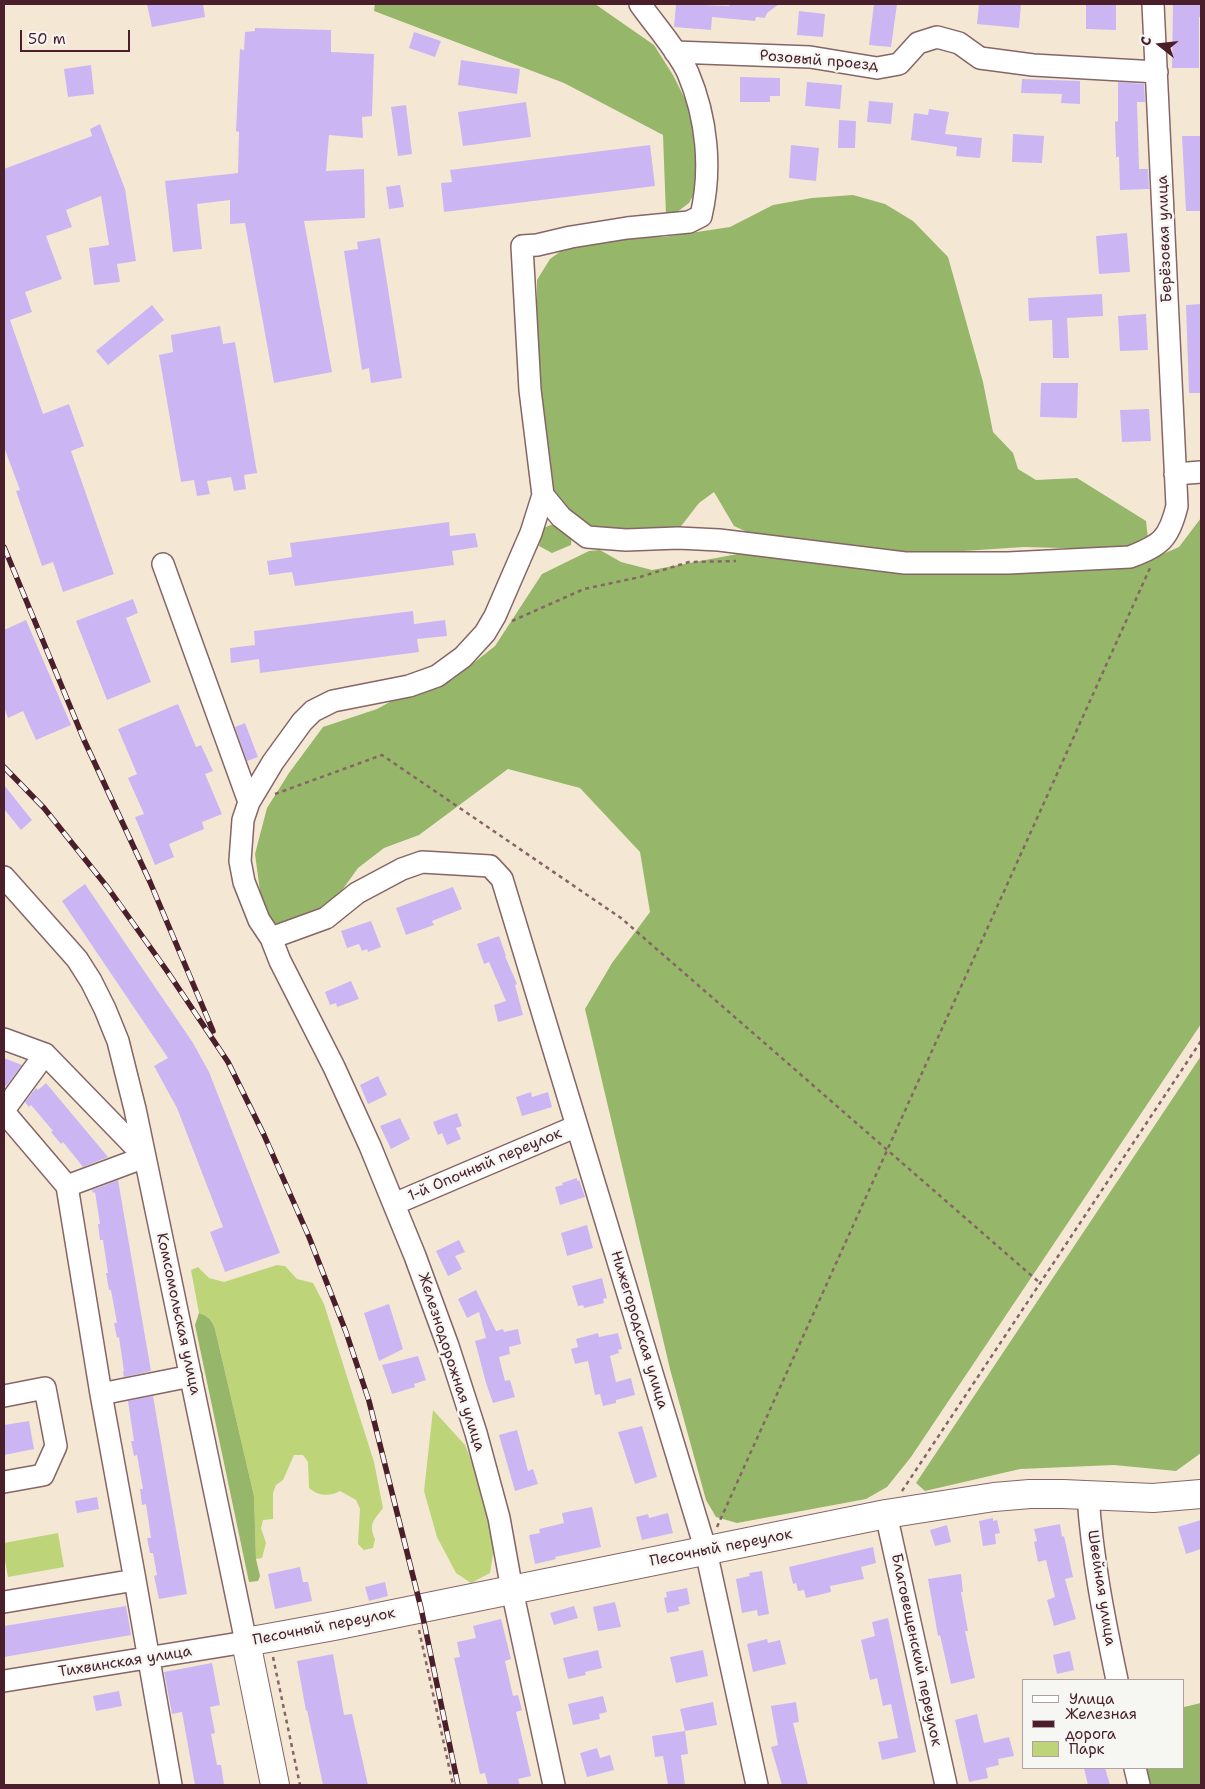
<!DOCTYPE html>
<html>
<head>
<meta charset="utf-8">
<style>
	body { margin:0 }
	#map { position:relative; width:1205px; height:1789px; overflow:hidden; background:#f4e8d5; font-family:"Shantell Sans",sans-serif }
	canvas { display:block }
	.frame { position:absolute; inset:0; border:5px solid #4a1f2b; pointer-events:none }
	.legend { position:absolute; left:1022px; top:1679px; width:162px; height:90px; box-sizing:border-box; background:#f6f6f2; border:1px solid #b1a0a2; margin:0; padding:6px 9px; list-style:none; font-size:15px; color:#4a1f2b }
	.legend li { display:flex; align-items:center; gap:10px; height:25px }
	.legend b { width:25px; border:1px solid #b1a0a2 }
	.north { position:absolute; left:1135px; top:20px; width:50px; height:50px; -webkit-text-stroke:4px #f6f6f2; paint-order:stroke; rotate:286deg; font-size:14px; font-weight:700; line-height:20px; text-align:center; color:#4a1f2b }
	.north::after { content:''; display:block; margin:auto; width:18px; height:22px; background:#4a1f2b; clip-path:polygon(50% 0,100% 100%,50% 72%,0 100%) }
	.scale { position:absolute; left:20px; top:30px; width:110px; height:22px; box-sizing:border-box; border:2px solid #4a1f2b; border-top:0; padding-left:6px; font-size:15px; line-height:18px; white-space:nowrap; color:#4a1f2b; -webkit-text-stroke:4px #f6f6f2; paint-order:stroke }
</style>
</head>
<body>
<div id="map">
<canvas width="1205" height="1789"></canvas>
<div class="frame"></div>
<ul class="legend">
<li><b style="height:6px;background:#fff"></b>Улица</li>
<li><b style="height:6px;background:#4a1f2b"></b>Железная дорога</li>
<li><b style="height:14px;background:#bdd479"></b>Парк</li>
</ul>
<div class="north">С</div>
<div class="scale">50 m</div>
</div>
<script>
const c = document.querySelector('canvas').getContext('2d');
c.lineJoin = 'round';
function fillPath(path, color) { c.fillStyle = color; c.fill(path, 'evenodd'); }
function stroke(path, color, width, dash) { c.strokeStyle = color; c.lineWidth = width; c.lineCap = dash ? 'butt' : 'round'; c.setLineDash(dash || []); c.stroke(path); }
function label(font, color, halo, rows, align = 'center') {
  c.font = font + ' "Shantell Sans",sans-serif'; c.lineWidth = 5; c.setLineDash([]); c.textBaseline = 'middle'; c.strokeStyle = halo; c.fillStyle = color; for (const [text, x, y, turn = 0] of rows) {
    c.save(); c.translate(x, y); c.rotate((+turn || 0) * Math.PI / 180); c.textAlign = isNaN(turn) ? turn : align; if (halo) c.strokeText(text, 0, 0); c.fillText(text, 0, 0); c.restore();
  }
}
const green = new Path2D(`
	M277,1265L285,1266L297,1279L313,1283L324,1304L374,1462L383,1508C374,1520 368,1524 375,1539L373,1548L364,1550L358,1544L360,1509L356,1500L340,1491C329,1497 318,1496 309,1488L308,1462L303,1455H294L283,1480L276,1485L273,1493V1519L263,1520L261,1528L266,1543L262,1558L256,1559L254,1496L215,1329C212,1320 208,1316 199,1313L191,1270L198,1267L209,1278L224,1282Z
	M433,1410L465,1445L486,1497L496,1536L490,1573L471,1583L456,1573L437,1537L424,1491Z
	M58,1533L64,1567L8,1577L4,1555V1543Z`);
const forest = new Path2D(`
	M375,4H595L654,45L673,75L696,121L697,189L689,203L677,212L666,215L663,135L564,83L374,11Z
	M853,195L885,204L913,221L948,257L983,382L993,432L1013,453L1018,469L1036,480L1077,478L1146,521L1148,539L1136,550L1024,547L918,554L813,544L747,532L734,526L714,492L699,503L678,530L605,531L581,523L551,492L537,351V280L550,259L568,246L602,238L664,237L730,227L773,205L812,198Z
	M1201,518V1024L911,1457L887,1487L866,1499L737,1523L716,1517L706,1500L670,1369L585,1009L612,963L650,912L640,852L580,788L508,769L419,835L384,848L358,868L330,907L279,928L262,906L255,854L267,808L289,773L323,727L377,709L401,696L452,680L495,646L542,574L589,551L600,550L621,562L652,570L743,553L1149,560L1179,547Z
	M556,523L572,532L571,545L552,553L539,546L543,528Z
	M1201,1056V1453L1176,1471L1114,1465L1020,1469L925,1491L916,1483Z
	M199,1313C208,1316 212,1320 215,1329L254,1496L256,1559L260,1576L258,1581L249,1582L195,1325Z
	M1201,1703V1785H1147L1144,1768H1184V1707Z`);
const building = new Path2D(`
	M147,4H203L205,17L152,27Z
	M676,4L729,6L730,4H779L767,13L765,18L756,17L755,21L712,17L711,30L674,27Z
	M874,4H897L891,47L869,45Z
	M979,4H1021L1019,28L977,24Z
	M1086,4H1116V30L1086,29Z
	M1173,4H1201V17H1199V68H1172Z
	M799,11L825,14L823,37L797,35Z
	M255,28L331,30V52L374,54L372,116L362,117L363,138L329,135L326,171L364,169L365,218L304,221L332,372L274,383L245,223L230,224V200L197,204L202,249L173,252L165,181L238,173L239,132L236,131L240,49L244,50L245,32L255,31Z
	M414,32L441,41L435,57L409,48Z
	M461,60L520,69L517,94L458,85Z
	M91,65L94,94L68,97L64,69Z
	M740,77L780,78V96H770V102H740Z
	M1022,79L1080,81V104L1061,103L1062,94L1021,93Z
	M807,82L842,85L840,109L805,106Z
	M1118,82L1144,84L1145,102H1137L1139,169H1148L1149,189L1120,190L1119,157H1116L1115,122L1118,121Z
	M869,101L893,103L891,124L867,122Z
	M526,102L531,137L463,146L458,112Z
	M406,105L412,154L398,156L391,107Z
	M929,109L949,112L945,134L982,138L980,158L956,156L957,147L911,140L914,113L928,115Z
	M839,120L856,121L855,148H838Z
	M100,124L125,189L136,261L117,264L120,282L94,285L89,248L109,245L101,196L66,210L72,227L46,236L62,279L25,292L32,312L10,320L43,414L69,404L84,446L71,451L114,574L63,592L53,562L42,566L16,491L20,490L4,447V169L92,136L90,129Z
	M1013,134L1044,136L1042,163L1012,162Z
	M1182,136H1201V211H1186Z
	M650,145L655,186L444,212L441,183L452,182L450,170Z
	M791,145L819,148L816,181L789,178Z
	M400,185L404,207L389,209L386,187Z
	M1127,233L1130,272L1099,274L1096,236Z
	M380,238L402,378L371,383L369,368L362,370L344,251L358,249L357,242Z
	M1102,294L1103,316L1067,318L1069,358H1053L1052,320L1029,321L1028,298Z
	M1201,304V393H1189L1186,305Z
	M152,305L164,320L108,365L96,351Z
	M1146,314L1148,350L1120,351L1118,316Z
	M220,326L223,344L235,342L257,473L244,475L246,489L234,491L231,477L207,481L210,494L197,496L194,480L181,482L159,355L173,352L171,335Z
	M1041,383H1078L1077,418L1040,417Z
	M1149,409L1151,441L1122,442L1120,410Z
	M449,522L450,536L475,533L478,547L452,551L454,565L295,586L292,572L269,575L267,561L292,557L290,543Z
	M133,599L138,613L126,618L151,682L107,700L76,621Z
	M413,611L414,624L445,620L447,636L417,639L419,652L260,673L259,659L231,663L230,648L255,645L254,631Z
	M26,620L71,725L36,740L23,711L8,718L4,707V630Z
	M178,704L196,747L201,745L213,771L205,774L222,814L202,822L204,829L169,844L174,857L155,865L135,817L144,814L128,778L137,774L118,729Z
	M245,723L258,757L247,761L235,727Z
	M4,785L32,820L21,830L4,809Z
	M85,884L193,1043L209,1072L280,1253L225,1272L210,1232L223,1227L177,1108L154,1066L168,1058L62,901Z
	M453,887L462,909L432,921L434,925L406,935L396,908Z
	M371,921L381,947L368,952L367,949L362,951L359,944L347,948L341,931Z
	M499,936L506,956H505L517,984L515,985L523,1015L498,1022L494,1005L506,1001L489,962L484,964L477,944Z
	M351,981L359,999L337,1007L336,1003L330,1005L325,992Z
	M4,1058L22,1065L6,1086L4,1085Z
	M378,1076L387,1095L368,1104L360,1085Z
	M46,1083L108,1157L83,1167L63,1142L61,1144L51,1132L53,1131L31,1105L29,1107L25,1102L36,1088L38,1090Z
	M531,1092L532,1097L548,1092L552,1107L522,1116L516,1097Z
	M457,1113L462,1126L456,1128L461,1139L447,1145L442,1133L438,1135L433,1122Z
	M400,1118L410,1139L391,1149L380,1126Z
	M577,1178V1181L579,1180L585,1197L560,1205L555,1187L563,1185L562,1183Z
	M118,1180L151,1371L124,1377L123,1371H124L119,1337L117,1338L114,1323H117L111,1290H109L106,1273H108L103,1240H100L98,1224H100L95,1192L93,1193L92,1190Z
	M587,1225L593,1248L567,1256L561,1233Z
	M459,1240L465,1252L455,1256L462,1269L448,1276L436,1251Z
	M602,1278L607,1298L603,1299L604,1303L584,1308L583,1305L578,1306L572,1286Z
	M476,1290L496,1331L503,1329L504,1332L518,1329L521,1344L509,1347L510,1354L499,1357L505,1381L510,1380L515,1397L493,1403L486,1383L475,1341L486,1338L479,1312L467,1318L458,1299Z
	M389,1304L403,1349L379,1361L364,1313Z
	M598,1333L599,1337L618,1333L622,1349L618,1350L619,1353L610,1356L616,1382L631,1378L635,1395L616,1400V1403L603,1406L600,1394L595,1395L588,1361L575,1364L571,1349L578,1347L576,1339Z
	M418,1356L426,1380L414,1384L415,1387L392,1394L382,1365Z
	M153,1396L187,1594L159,1599L154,1576L157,1575L153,1553H150L147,1538H151L146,1504L142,1505L140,1489H143L137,1455L134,1456L131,1441H134L128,1401Z
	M29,1421L34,1449L4,1455V1425Z
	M642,1426L657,1477L635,1484L618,1432Z
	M517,1430L528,1471L533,1469L538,1484L515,1491L499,1435Z
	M97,1497L99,1509L77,1513L75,1501Z
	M592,1507L601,1547L555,1557L556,1559L535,1564L529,1535L540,1533L539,1529L564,1523L562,1513Z
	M668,1513L673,1533L642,1540L636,1517L648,1514L649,1518Z
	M993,1518V1521L997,1520L1000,1533L995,1534L996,1544L983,1546L979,1521Z
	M1201,1520V1549L1186,1554L1178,1527Z
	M1060,1524L1062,1537L1064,1536L1073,1577L1065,1579L1076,1619L1054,1626L1047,1600L1055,1597L1046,1560L1038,1562L1034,1542L1037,1541L1034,1529Z
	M947,1525L951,1542L935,1546L930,1530Z
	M873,1547L876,1563L861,1567L864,1579L830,1586L831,1592L806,1598L804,1590L798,1591L796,1583L793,1584L789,1567Z
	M300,1567L303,1582H308L312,1601L275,1609L268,1574Z
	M762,1571L769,1614L758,1616L757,1610L742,1613L736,1579L750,1576L749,1573Z
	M961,1574L963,1592H961L968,1631H965L975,1678L951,1684L940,1635L938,1636L928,1579Z
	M385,1582L388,1596L369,1601L365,1587Z
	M687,1588L690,1604L678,1607L679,1611L667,1613L664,1598L667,1597L666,1592Z
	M615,1602L621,1627L598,1631L593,1607Z
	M126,1606L131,1635L4,1657V1626Z
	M574,1606L578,1618L554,1625L550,1613Z
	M888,1618L916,1752L882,1760L878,1742L898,1738L891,1704L883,1706L877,1678L870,1680L861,1640L875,1636L872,1622Z
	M501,1619L511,1659L505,1661L513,1696L518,1695L522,1710L516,1712L531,1776L518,1779L520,1785H488L485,1773L480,1774L454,1658L460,1657L457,1642L476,1638L473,1626Z
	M767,1639L768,1643L780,1640L786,1664L753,1672L747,1644Z
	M598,1650L602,1668L585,1672L586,1675L568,1679L563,1658Z
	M703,1650L708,1676L676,1683L670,1657Z
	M1070,1651L1074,1670L1057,1674L1053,1655Z
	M333,1654L344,1715L352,1714L368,1785H323L307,1710L306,1711L297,1661Z
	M212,1663L220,1705L210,1707L215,1733L211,1734L217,1765H221L224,1785H195L182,1712L172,1714L164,1672Z
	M119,1691L122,1706L96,1711L93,1696Z
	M603,1696L607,1712L599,1714L600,1719L573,1725L568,1704Z
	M713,1702L717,1725L685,1731L680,1709Z
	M796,1702L799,1722L793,1723L808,1785H782L771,1747L778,1745L771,1706Z
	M977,1714L984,1743L1009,1737L1014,1756L998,1759L999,1765L986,1768L988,1778L969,1782L955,1720Z
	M685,1731L688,1754L681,1755L685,1785H668L663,1756L655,1757L652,1736Z
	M597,1748L600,1758L610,1755L614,1770L587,1777L580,1753Z
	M1084,1768H1105L1110,1785H1088Z`);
const path = new Path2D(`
	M512,621L584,589L640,577L689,562L736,561
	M275,794L382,755L621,918L1040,1283
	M902,1491L1201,1041
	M717,1527L1150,568
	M419,1630L453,1785
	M273,1657L300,1785`);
const minor = new Path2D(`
	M675,52L810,57L877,68L899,64L918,43L937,37L959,43L980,58L1033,65L1157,72
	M1175,474L1201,472
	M543,495L561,517L587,537L626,540L678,538L719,540L905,563H1008L1130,557C1161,545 1169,539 1177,506L1153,4
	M163,564L249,802
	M4,877L77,959L91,981L105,1009L118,1041L135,1109L246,1642L4,1681
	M271,938L326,918L357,893L402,869L422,862L490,866L502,879L706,1551L757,1785
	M4,1039L45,1054L145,1157L67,1186
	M4,1110L45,1054
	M4,1112L67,1186L101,1394L135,1580L4,1602
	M394,1204L577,1126
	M101,1394L191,1376
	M4,1396L45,1388L56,1446L43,1475L4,1482
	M1088,1495C1092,1558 1104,1618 1117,1680
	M886,1514L946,1785
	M135,1580L171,1785
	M1135,1768L1139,1785
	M554,1785L512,1590L499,1518L476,1433L448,1346L415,1256L370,1146L334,1067L280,961L271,938L259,920L244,882L240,861L243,820L249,802L273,762L302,722L313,711L333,701L409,686L437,676L463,657L485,633L495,616L531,533L543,495L530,390L522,246L537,245L571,237L627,228L689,222L701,216C712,169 707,118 688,73C678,51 654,24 640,4`);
const major = new Path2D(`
	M275,1785L246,1642L334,1626L886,1514L994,1497L1030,1494H1063L1153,1498L1201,1494`);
const rail = new Path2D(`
	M4,547L84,740L150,882L213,1031
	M4,767L44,808L108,888L167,971L228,1062L264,1135L309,1237L346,1332L369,1401L421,1608L458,1785`);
const streetNames = [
	["Розовый проезд",819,61,5],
	["Берёзовая улица",1165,239,-92],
	["1-й Опочный переулок",485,1165,-23],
	["Комсомольская улица",178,1314,78],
	["Нижегородская улица",639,1330,73],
	["Железнодорожная улица",451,1362,72],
	["Песочный переулок",721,1548,-11],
	["Швейная улица",1101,1588,81],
	["Песочный переулок",324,1627,-11],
	["Благовещенский переулок",916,1650,78],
	["Тихвинская улица",125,1662,-9]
];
fillPath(green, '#bdd479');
fillPath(forest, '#96b669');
fillPath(building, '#cbb6f3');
stroke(minor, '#866566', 24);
stroke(major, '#866566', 30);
stroke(path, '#866566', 2.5, [4, 4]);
stroke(minor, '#fff', 21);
stroke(major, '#fff', 28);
stroke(rail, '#4a1f2b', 5.5);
stroke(rail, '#f6f6f2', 4, [11]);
label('15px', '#4a1f2b', '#f6f6f2', streetNames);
</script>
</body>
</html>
